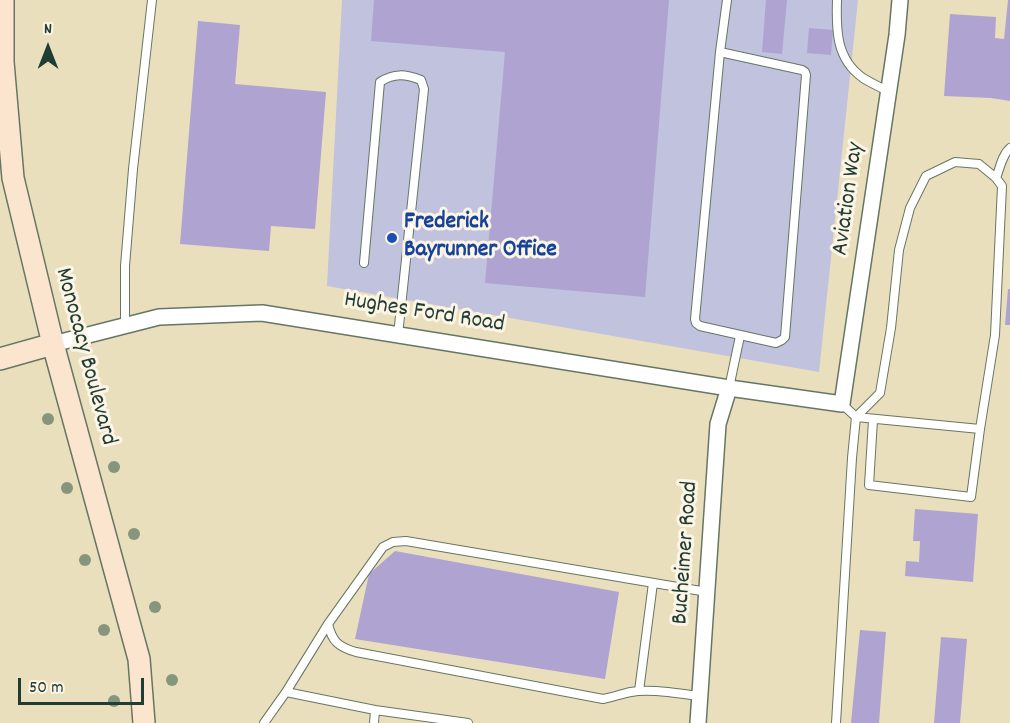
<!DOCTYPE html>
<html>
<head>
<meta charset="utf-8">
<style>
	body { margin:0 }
	#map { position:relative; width:1010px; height:723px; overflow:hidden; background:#eadfbc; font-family:Dekko,sans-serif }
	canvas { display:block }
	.north { position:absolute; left:18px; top:18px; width:60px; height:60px; -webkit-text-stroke:4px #fcf5e5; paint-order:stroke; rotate:0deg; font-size:16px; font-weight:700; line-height:24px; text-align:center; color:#1f3d34 }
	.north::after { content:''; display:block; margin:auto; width:21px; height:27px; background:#1f3d34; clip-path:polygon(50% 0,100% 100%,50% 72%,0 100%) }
	.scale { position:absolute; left:18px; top:678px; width:126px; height:27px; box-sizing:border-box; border:3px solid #1f3d34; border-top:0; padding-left:8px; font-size:18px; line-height:21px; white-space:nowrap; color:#1f3d34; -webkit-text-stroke:4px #fcf5e5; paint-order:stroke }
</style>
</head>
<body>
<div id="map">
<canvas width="1010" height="723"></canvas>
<div class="north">N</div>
<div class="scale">50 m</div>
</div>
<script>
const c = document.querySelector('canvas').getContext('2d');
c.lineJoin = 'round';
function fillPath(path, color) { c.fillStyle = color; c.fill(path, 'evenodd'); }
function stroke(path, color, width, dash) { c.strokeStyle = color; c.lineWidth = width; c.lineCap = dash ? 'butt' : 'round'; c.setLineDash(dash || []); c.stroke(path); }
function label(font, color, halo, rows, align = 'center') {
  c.font = font + ' Dekko,sans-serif'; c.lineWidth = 6; c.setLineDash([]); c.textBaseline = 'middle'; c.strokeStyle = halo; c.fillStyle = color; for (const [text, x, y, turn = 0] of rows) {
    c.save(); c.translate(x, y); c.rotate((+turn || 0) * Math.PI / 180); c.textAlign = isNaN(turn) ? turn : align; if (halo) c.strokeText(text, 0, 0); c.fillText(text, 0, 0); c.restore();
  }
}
const industrial = new Path2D(`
	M342,0H858L819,372L327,286Z`);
const building = new Path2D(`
	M374,0H669L645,297L485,283L505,52L371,41Z
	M766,0H787L782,54L762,52Z
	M1008,0H1010V101L991,98L944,96L950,14L996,17L995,38L1004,39Z
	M198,21L240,25L235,84L326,92L315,229L271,226L269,251L180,244Z
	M809,28L833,30L831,55L807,53Z
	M1008,289H1010V325H1005Z
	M915,509L978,514L973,582L905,576L906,561L919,562L920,541H913Z
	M395,551L619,592L605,679L355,639L369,574Z
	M860,630L886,632L879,723H851Z
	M941,637L967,639L960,723H934Z`);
const lane = new Path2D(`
	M837,0C836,30 836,59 863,78C871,83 880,87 889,92
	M720,52L802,70L805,72L806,75L785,337L782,340L776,343L700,326L696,323L695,319L720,52L727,0
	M996,178C1000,168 1002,155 1010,148
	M364,263L380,82C394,73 405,74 421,80L424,89L398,335
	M125,325V266L133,169L152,0
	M729,388L740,336
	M842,404L856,417L980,429L995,335L1002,186L996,178L979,164L955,162L926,176L910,208L899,250L891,328L880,393L856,417
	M873,420L869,485L971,497L980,429
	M639,691L653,583
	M286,692L328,624
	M700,696C680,694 650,688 631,692C621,694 613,697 603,699L356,652C338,647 332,641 328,624L383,547L393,542L406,541L707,592
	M264,723L286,692L375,710L468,723
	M374,723L375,710
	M836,723L852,458L856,417`);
const street = new Path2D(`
	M53,344L159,317L262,313L729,388L842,404L897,35L900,0
	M698,723L718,424L729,388`);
const secondary = new Path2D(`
	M3,0V62L13,178L53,344L139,659L144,723
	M0,359L53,344`);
const trees = [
	[98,401],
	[48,419],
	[114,467],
	[67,488],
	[134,534],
	[85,560],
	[155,607],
	[104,630],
	[172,680],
	[114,701]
];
const markers = [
	[392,238,6,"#1a4fb4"]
];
const streetNames = [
	["Aviation Way",850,199,-82],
	["Hughes Ford Road",424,314,9],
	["Monocacy Boulevard",84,357,75],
	["Bucheimer Road",687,553,-86]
];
const transitNames = [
	["Frederick",404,224],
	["Bayrunner Office",404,252]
];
fillPath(industrial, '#c1c2dd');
fillPath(building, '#aea3d1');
stroke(lane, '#667664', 10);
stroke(street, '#667664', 18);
stroke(secondary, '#667664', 24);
stroke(lane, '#fff', 8);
stroke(street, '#fff', 15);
stroke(secondary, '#fce5cf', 21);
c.fillStyle = '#85967c';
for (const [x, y] of trees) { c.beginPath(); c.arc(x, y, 6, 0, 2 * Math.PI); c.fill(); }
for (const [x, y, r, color] of markers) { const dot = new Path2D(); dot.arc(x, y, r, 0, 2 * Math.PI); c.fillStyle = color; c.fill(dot); stroke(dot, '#fcf5e5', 2); }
label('24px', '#1f3d34', '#fcf5e5', streetNames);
label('bold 24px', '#164399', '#fcf5e5', transitNames, 'left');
</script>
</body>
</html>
